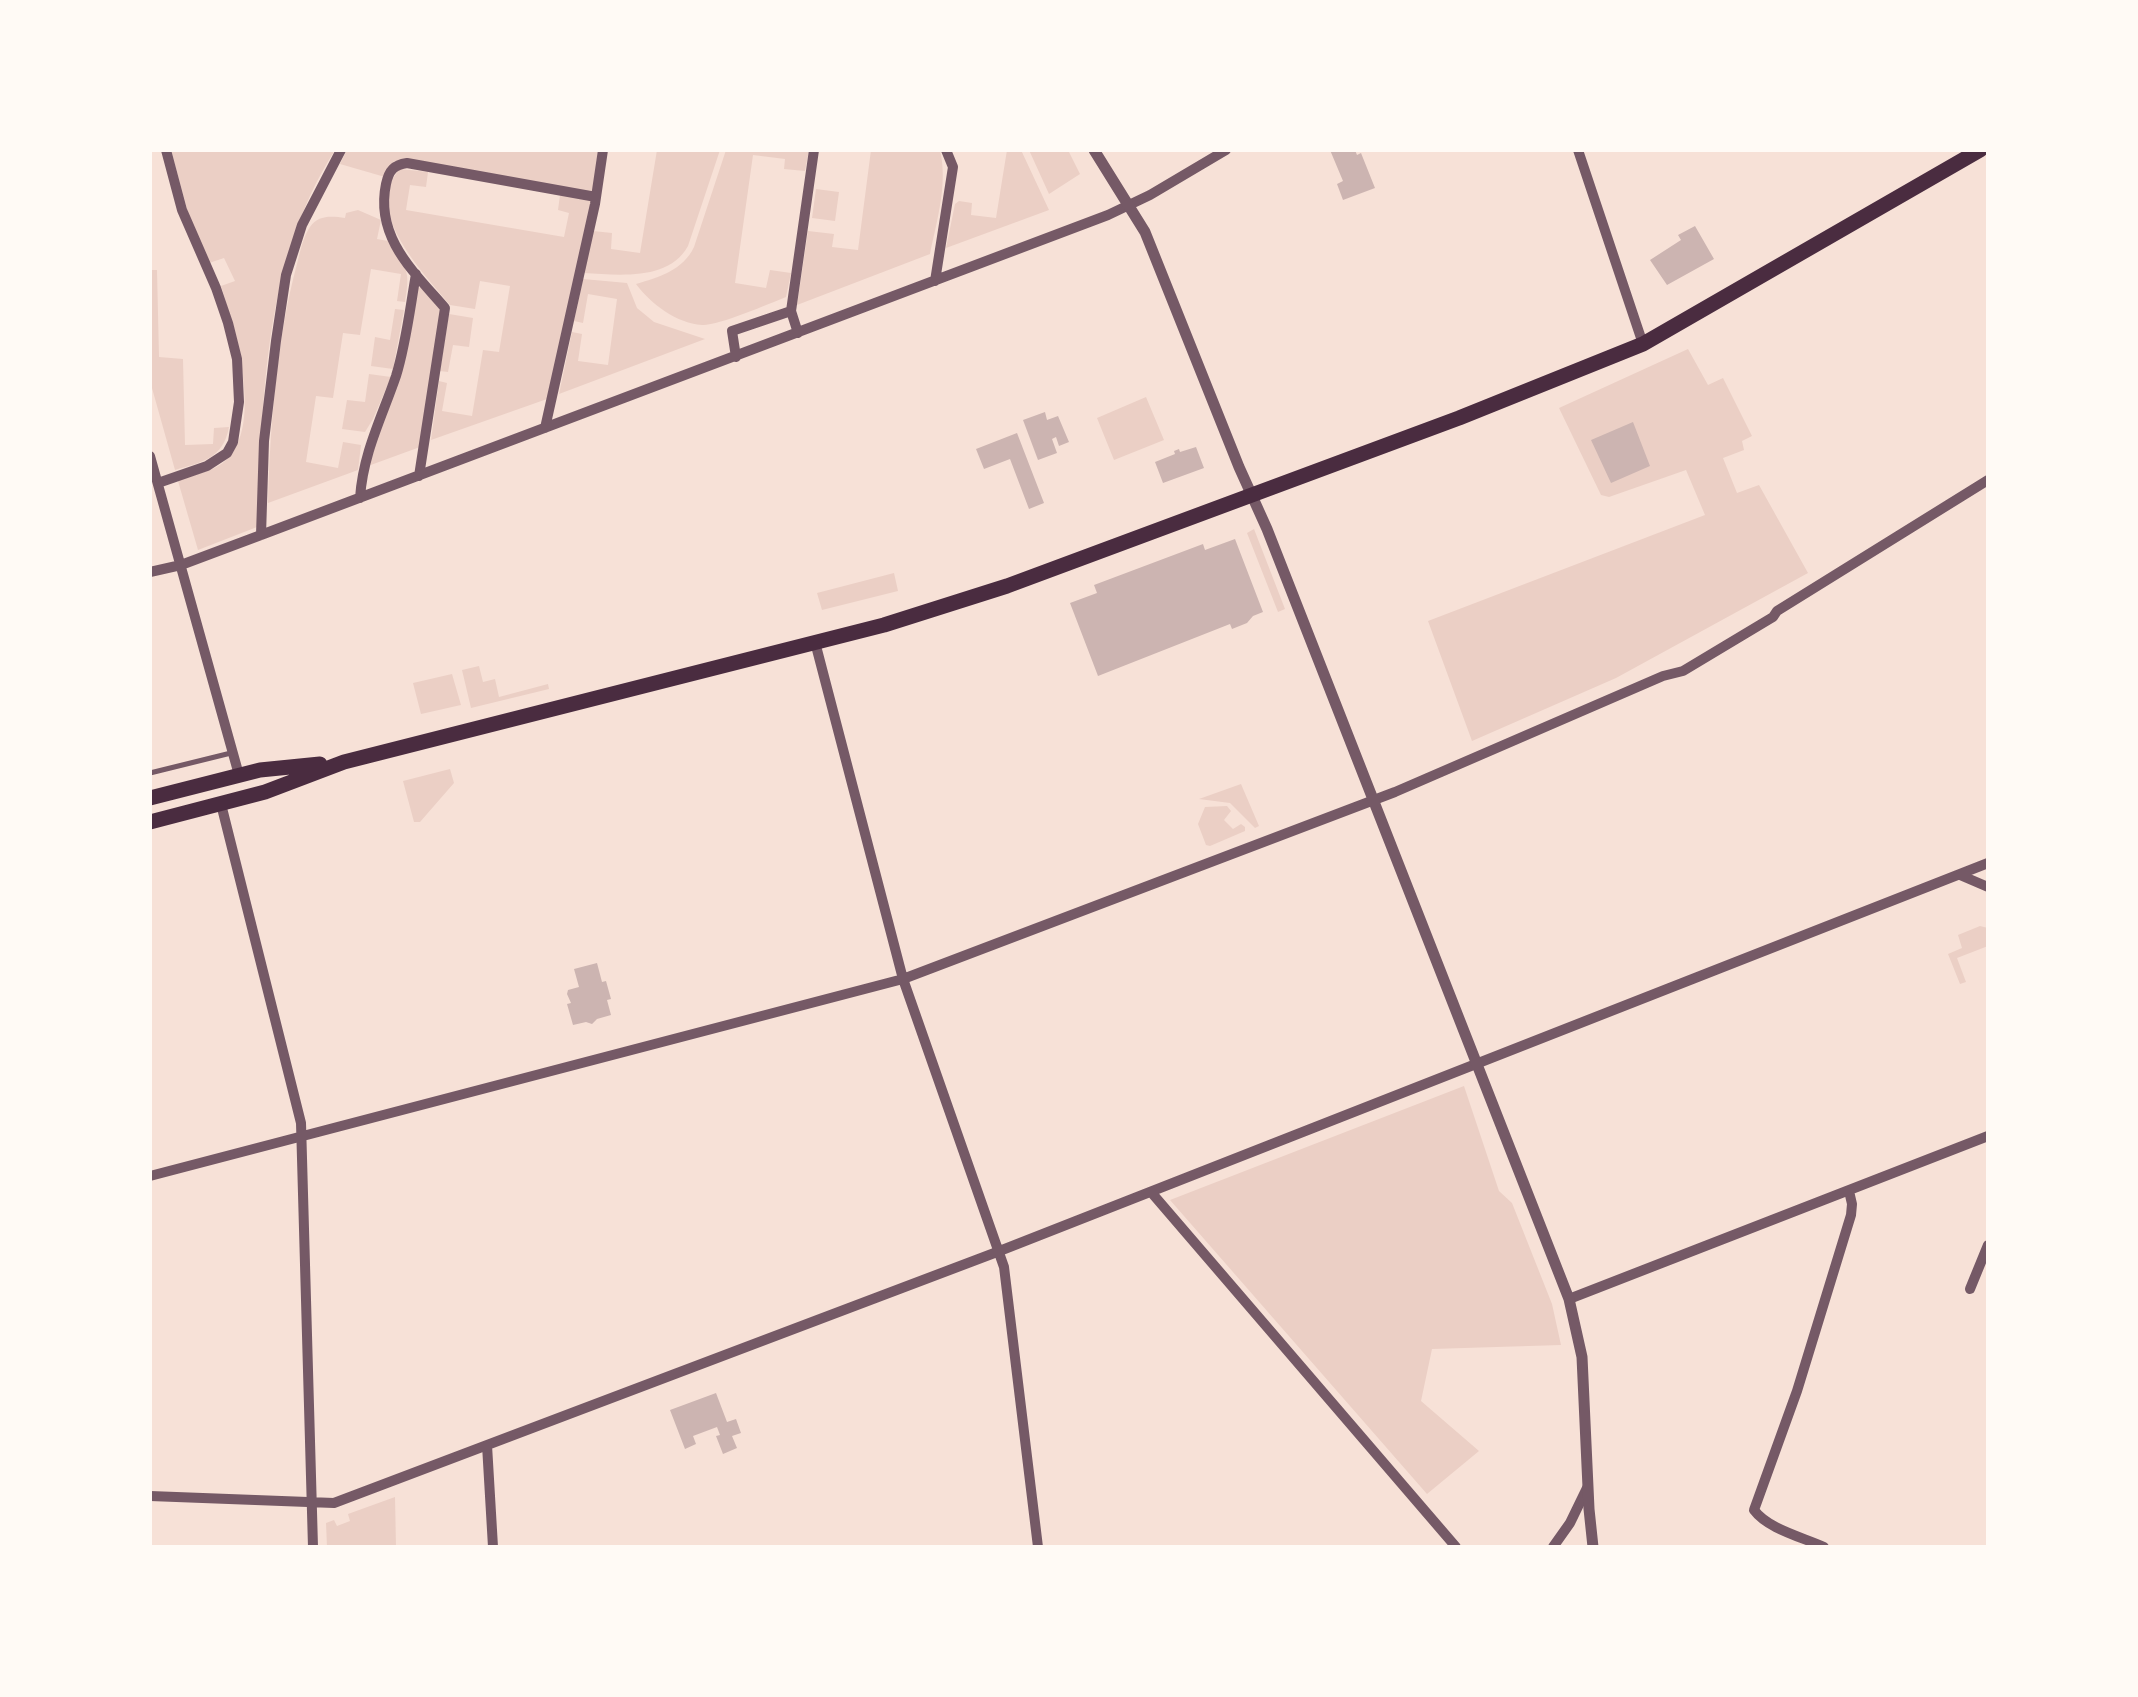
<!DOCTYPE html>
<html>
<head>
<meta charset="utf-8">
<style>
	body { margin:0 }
	#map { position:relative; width:2138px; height:1697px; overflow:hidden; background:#f7e1d7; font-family:"DM Sans",sans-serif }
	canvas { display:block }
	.frame { position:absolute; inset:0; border:152px solid #fffaf5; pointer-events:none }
</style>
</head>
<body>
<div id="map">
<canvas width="2138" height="1697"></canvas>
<div class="frame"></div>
</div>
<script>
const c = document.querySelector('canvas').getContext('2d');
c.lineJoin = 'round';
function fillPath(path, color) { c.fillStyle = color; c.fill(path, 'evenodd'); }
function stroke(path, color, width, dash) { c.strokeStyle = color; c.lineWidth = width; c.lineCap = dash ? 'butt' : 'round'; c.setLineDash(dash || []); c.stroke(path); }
const green = new Path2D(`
	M171,150H335C263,263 263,398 257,527L198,550L178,481C193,474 215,472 227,459C264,423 234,328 221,286L235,281L224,258L209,263L189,216Z
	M347,150H598L593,194L416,161H394L385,177L340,164Z
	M657,150H720L688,246C669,281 619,275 584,273L593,231L612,233L611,249L640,253Z
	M726,150H809L805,171L784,169L785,159L753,155L735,283L766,288L770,270L791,273L786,297C768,304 718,326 702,325C676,323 651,304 636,284C660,277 683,270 694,247Z
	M871,150H940C948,184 937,220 930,254L797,305L808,231L834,234L832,247L858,250Z
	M1007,150H1021L1049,210L946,248L955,204L959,201L972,203L971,215L996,218Z
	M1029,150H1068L1080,174L1049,194Z
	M400,169L428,172L426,187L410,185L406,210L564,237L569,213L558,210L560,195L592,200L547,399L431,440L439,381L447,383L442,411L472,416L483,350L499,352L510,286L480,281L475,309L450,305C424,273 361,211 400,169Z
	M816,189L839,192L835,221L812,218Z
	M358,210L381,220L377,239L388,241C406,269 411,268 405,302L397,301L401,274L371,269L360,335L343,333L333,398L316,396L306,462L338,468L343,442L361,445L358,470L268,503C270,427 277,337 297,264C300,252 303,237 310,227C318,215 331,216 345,218L346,213Z
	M150,270H157L159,357L183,359L185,445L213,444L214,428L229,427C223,459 202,462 175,470L150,381Z
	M583,279L627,283L637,308L654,322L705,339L559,394L572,332L582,334L578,361L608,365L617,299L588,294L583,323L574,321Z
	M422,287L442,311L420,447L368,466L418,288Z
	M395,309L404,310L393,369L371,366L375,337L390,340Z
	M449,314L473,318L469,347L453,345L448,372L440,371Z
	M1688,349L1708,385L1723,378L1752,436L1742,441L1744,450L1723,458L1737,493L1759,485L1808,573L1616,678L1472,741L1428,621L1705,515L1686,470L1609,497L1601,495L1559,408Z
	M369,374L391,377L373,419L365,432L342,429L347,400L365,402Z
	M1146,397L1164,440L1114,460L1097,418Z
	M1254,529L1285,609L1278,612L1247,533Z
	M894,573L898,591L822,610L817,593Z
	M479,666L483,682L495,679L499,697L548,684L549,689L471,708L462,670Z
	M452,674L461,705L421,714L413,683Z
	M450,769L454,783L420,822H414L403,781Z
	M1241,784L1259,826L1255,828L1230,803L1199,799Z
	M1227,806L1231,811L1224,820L1233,829L1241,824L1245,827V831L1210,846L1206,845L1198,824L1205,807Z
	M1980,926L1988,928V946L1957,958L1966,982L1960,984L1948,954L1962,948L1958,935Z
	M1464,1086L1499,1191L1512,1203L1552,1304L1561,1345L1432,1349L1421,1401L1479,1451L1427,1494L1170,1200Z
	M395,1497L396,1547H327L326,1523L334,1520L337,1526L350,1521L348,1514Z`);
const building = new Path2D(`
	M1330,150H1355L1357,155L1361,153L1375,188L1343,200L1337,184L1343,181Z
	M1695,226L1714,259L1667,285L1650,260L1681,240L1678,235Z
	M1045,412L1047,420L1058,416L1069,442L1059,446L1056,437L1052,439L1057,453L1038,460L1023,420Z
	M1633,422L1650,466L1611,483L1591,440Z
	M1017,433L1044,503L1029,509L1010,459L984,469L976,449Z
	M1196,447L1204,468L1163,483L1155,462L1175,454L1174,451L1179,449L1180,452Z
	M1235,539L1263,612L1253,616L1247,623L1232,629L1230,624L1098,676L1070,603L1097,593L1094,585L1203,544L1205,550Z
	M597,963L602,982L606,981L611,999L607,1000L611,1015L597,1019L592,1024L586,1022L573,1025L567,1004L571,1003L567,994L568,990L579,987L574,969Z
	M716,1393L727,1422L736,1419L741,1433L732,1436L737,1448L723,1454L716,1436L720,1435L717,1427L693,1436L696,1444L685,1449L670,1410Z`);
const service = new Path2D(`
	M150,773L231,753`);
const minor = new Path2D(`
	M1578,150L1643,344
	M935,281L953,167L946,150
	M798,333L791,311L814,150
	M736,357L732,331L791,311
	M545,428L595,204L603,150
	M150,456L239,775
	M419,476L445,308C413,271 375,237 386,184C389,170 394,165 407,163L596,197
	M158,483L207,466L227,453L233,442L239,402L237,359L228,323L216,288L182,210L166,150
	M360,498C363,453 382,417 396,376C406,344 410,308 416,274
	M261,535L264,441L276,341L286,275L302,225L341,150
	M150,572L181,565L261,535L1108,215L1150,195L1226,150
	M815,642L903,979L1004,1267L1038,1547
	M221,804L301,1123L313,1547
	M1960,875L1988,887
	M150,1176L903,979L1395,792L1663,676L1683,671L1773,617L1777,611L1988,480
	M1151,1192L1456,1547
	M1970,1289L1988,1245
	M1569,1299L1988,1136
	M487,1445L493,1547
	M150,1496L334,1503L997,1252L1988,863
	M1553,1547L1570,1523L1587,1488
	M1824,1547C1802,1537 1768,1529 1754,1510L1797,1391L1851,1215L1852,1204L1849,1191`);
const tertiary = new Path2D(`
	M1094,150L1145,232L1239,467L1267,529L1569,1299L1582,1357L1589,1509L1593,1547`);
const primary = new Path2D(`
	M150,798L260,770L320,764
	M150,822L265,792L344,762L884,625L1007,586L1459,418L1643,344L1980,150`);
fillPath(green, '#ebcfc5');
fillPath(building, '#ccb4b1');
stroke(service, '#755966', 5);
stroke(minor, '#755966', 10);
stroke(tertiary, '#755966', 11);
stroke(primary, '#4a2c40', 15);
</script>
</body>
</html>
